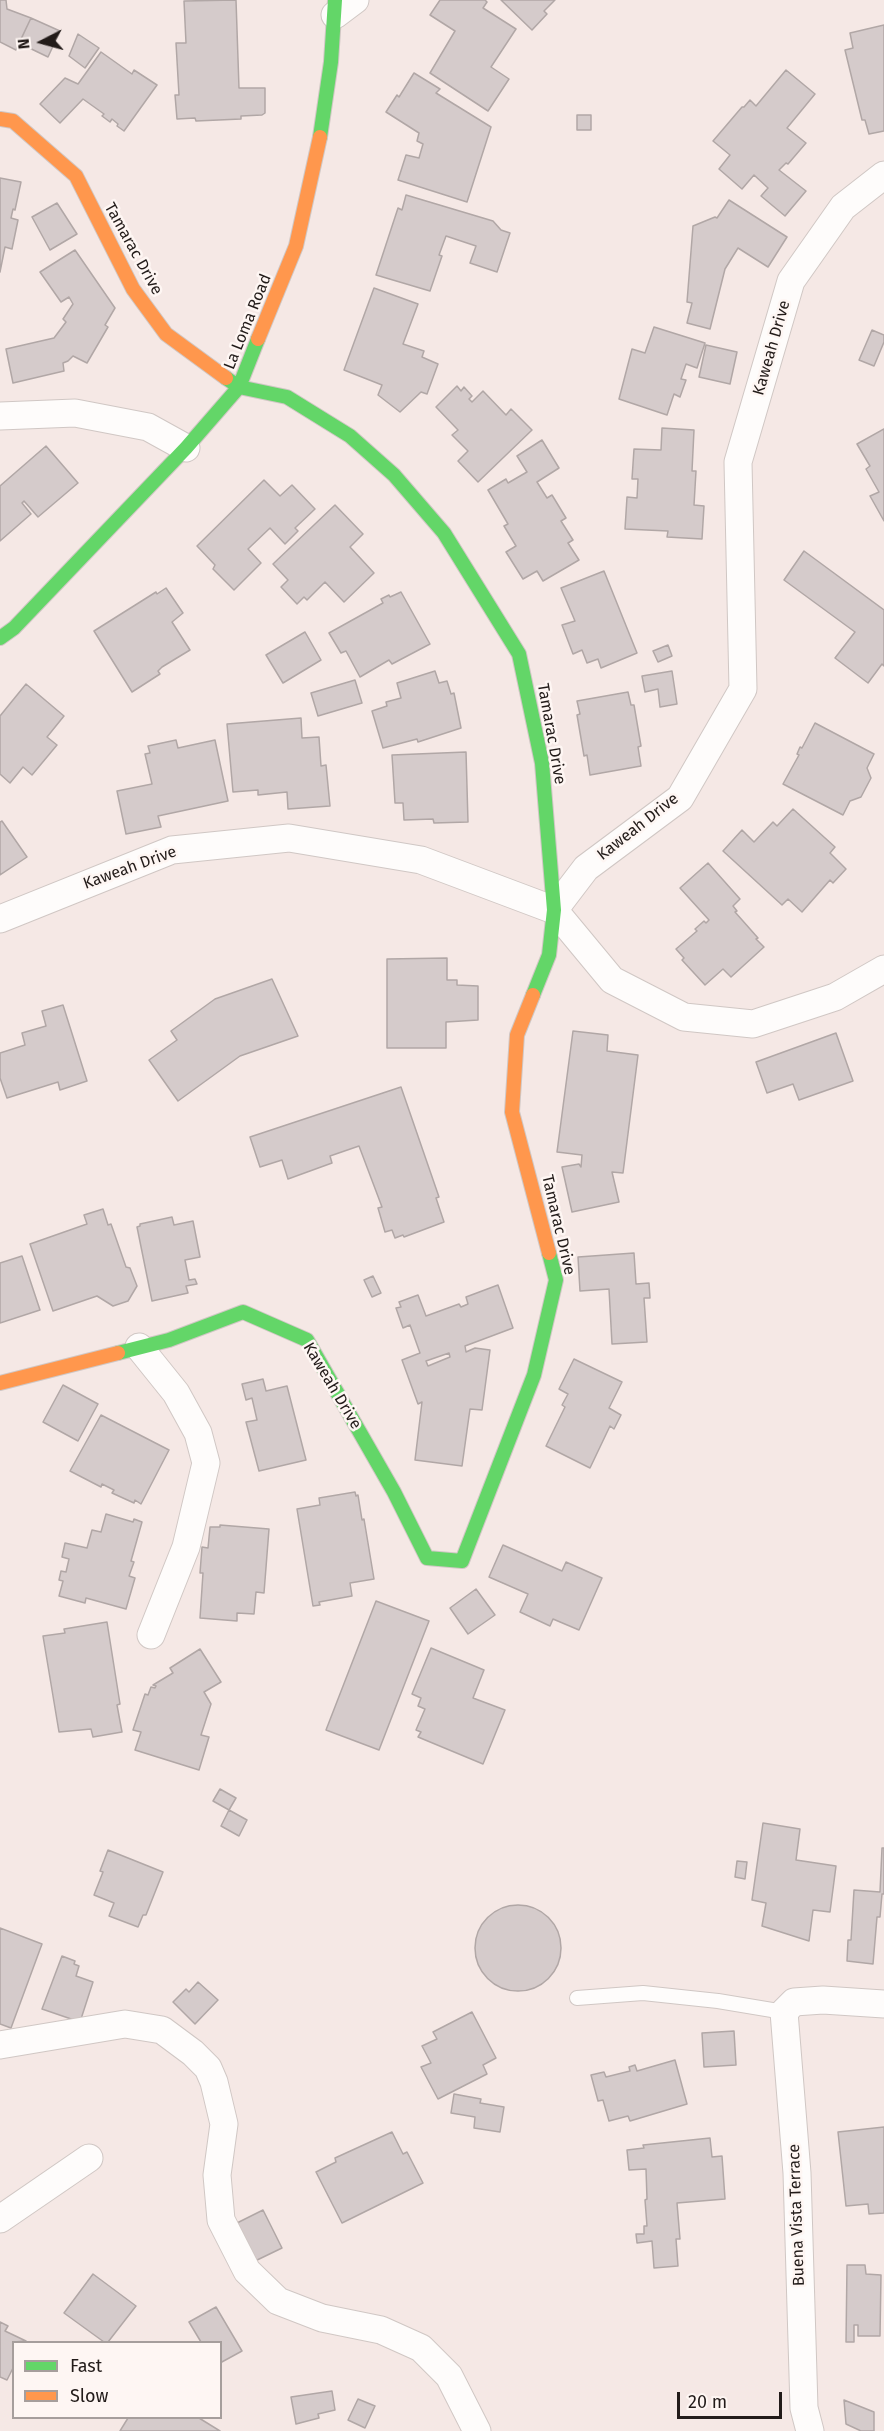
<!DOCTYPE html>
<html>
<head>
<meta charset="utf-8">
<style>
	body { margin:0 }
	#map { position:relative; width:884px; height:2431px; overflow:hidden; background:#f5e8e5; font-family:"Fira Sans",sans-serif }
	canvas { display:block }
	.legend { position:absolute; left:12px; top:2341px; width:210px; height:78px; box-sizing:border-box; background:#fef6f3; border:2px solid #a69e9c; margin:0; padding:8px 10px; list-style:none; font-size:18px; color:#221b19 }
	.legend li { display:flex; align-items:center; gap:12px; height:30px }
	.legend b { width:30px; border:2px solid #a69e9c }
	.north { position:absolute; left:12px; top:12px; width:60px; height:60px; -webkit-text-stroke:4px #fef6f3; paint-order:stroke; rotate:264deg; font-size:16px; font-weight:700; line-height:24px; text-align:center; color:#221b19 }
	.north::after { content:''; display:block; margin:auto; width:21px; height:27px; background:#221b19; clip-path:polygon(50% 0,100% 100%,50% 72%,0 100%) }
	.scale { position:absolute; left:677px; top:2392px; width:105px; height:27px; box-sizing:border-box; border:3px solid #221b19; border-top:0; padding-left:8px; font-size:18px; line-height:21px; white-space:nowrap; color:#221b19; -webkit-text-stroke:4px #fef6f3; paint-order:stroke }
</style>
</head>
<body>
<div id="map">
<canvas width="884" height="2431"></canvas>
<ul class="legend">
<li><b style="height:8px;background:#63d668"></b>Fast</li>
<li><b style="height:8px;background:#ff974d"></b>Slow</li>
</ul>
<div class="north">N</div>
<div class="scale">20 m</div>
</div>
<script>
const c = document.querySelector('canvas').getContext('2d');
c.lineJoin = 'round';
function fillPath(path, color) { c.fillStyle = color; c.fill(path, 'evenodd'); }
function stroke(path, color, width, dash) { c.strokeStyle = color; c.lineWidth = width; c.lineCap = dash ? 'butt' : 'round'; c.setLineDash(dash || []); c.stroke(path); }
function label(font, color, halo, rows, align = 'center') {
  c.font = font + ' "Fira Sans",sans-serif'; c.lineWidth = 5; c.setLineDash([]); c.textBaseline = 'middle'; c.strokeStyle = halo; c.fillStyle = color; for (const [text, x, y, turn = 0] of rows) {
    c.save(); c.translate(x, y); c.rotate((+turn || 0) * Math.PI / 180); c.textAlign = isNaN(turn) ? turn : align; if (halo) c.strokeText(text, 0, 0); c.fillText(text, 0, 0); c.restore();
  }
}
const building = new Path2D(`
	M0,0H6L7,9L31,18L16,50L0,42Z
	M236,0L239,88H265V113L262,115L241,116V119L196,121L195,118L177,119L175,95H179L176,43H186L184,1Z
	M440,0H485L487,2L483,8L516,29L491,67L509,79L488,111L430,73L455,31L430,15Z
	M501,0H555L544,11L547,14L532,30Z
	M31,18L60,31L48,57L19,43Z
	M884,25V131L869,134L865,120H862L845,50L853,48L850,33Z
	M78,34L99,48L85,68L69,56Z
	M101,52L132,74L134,70L157,85L124,131L117,126L118,124L112,119L110,122L102,116L104,114L83,99L60,123L40,104L65,78L78,84Z
	M786,70L815,94L787,128L806,143L788,164L786,163L779,170L806,191L785,216L761,196L768,188L754,175L742,189L719,169L730,155L713,141L742,107H744L750,100L756,106Z
	M414,73L440,89L436,93L491,127L467,202L398,180L406,155L419,158L423,144L417,141L419,133L386,112L397,95L399,97Z
	M577,115H591V130H577Z
	M0,178L21,182L15,210L13,209L11,218L18,220L12,249L5,247L0,272Z
	M406,195L493,221L501,230L510,233L497,272L470,263L476,246L446,236L439,255L442,256L430,291L376,275L398,208L402,210Z
	M729,200L787,237L768,267L738,248L725,269L710,329L687,323L692,303L687,302L693,226L715,217L717,218Z
	M57,203L77,234L50,250L32,217Z
	M75,250L115,308L105,325L108,327L87,363L73,356L68,361L63,363L64,371L13,383L6,349L54,338L66,322L63,319L73,304L69,297L61,302L40,272Z
	M374,288L418,304L403,344L424,351L422,357L438,364L427,394L421,392L400,412L378,395L382,385L344,370Z
	M654,327L705,343L697,368L686,364L681,379L686,380L680,397L674,394L667,415L619,399L632,349L645,353Z
	M872,330L884,335V342L874,366L859,360Z
	M706,345L737,352L730,384L699,377Z
	M457,386L461,391L464,387L472,396L469,399L472,402L483,391L506,415L511,409L532,430L478,482L458,461L468,451L452,435L458,430L436,407Z
	M662,428L694,430L692,471H696L694,505L704,506L702,539L667,537L668,531L625,529L627,497L637,498L638,479H632L634,449L661,450Z
	M884,429V521L870,496L879,492L866,469L870,466L857,444Z
	M542,440L559,468L537,482L547,498L552,495L566,518L561,521L573,540L568,543L579,560L543,581L537,571L523,579L506,552L516,546L504,526L508,524L488,490L506,479L508,483L527,472L517,456Z
	M46,446L78,483L38,517L24,501L22,503L31,514L0,541V486Z
	M264,480L280,496L292,485L315,509L295,528L298,531L285,544L270,528L248,549L261,563L234,590L213,569L215,565L197,546Z
	M335,505L363,534L350,547L374,573L344,602L325,582L307,600L304,597L297,604L281,587L288,580L273,564Z
	M804,551L884,610V666L882,664L868,683L835,658L855,632L784,580Z
	M604,571L637,653L601,668L598,659L587,663L582,650L573,654L562,625L575,621L561,588Z
	M166,588L183,613L172,622L190,650L162,667L158,671L160,674L132,692L94,631L156,592L157,594Z
	M401,592L430,644L392,664L389,660L360,677L346,651L341,653L329,633L383,603L381,599L389,595L390,597Z
	M305,632L321,660L283,683L266,655Z
	M668,645L672,656L658,662L653,651Z
	M435,671L439,683L447,681L451,694L454,693L461,728L418,742L417,739L383,748L372,711L387,706L386,702L401,698L397,683Z
	M672,671L677,704L660,707L658,689L645,692L642,676Z
	M355,680L362,703L318,716L311,693Z
	M26,684L64,716L47,737L57,745L32,775L23,767L10,783L0,774V716Z
	M628,692L631,705H634L641,746L638,747L641,766L590,775L587,755L584,756L577,715L580,714L577,701Z
	M301,718L302,738L319,737L321,766L326,765L330,806L288,809L287,792L258,795V790L233,792L227,724Z
	M815,723L874,754L867,768L871,778L861,797L850,801L843,815L783,784L799,755L797,754L800,747L802,748Z
	M176,740L178,748L215,740L228,801L158,816L161,827L126,834L117,791L152,784L145,754L150,753L148,746Z
	M466,752L468,822L434,823L433,819L404,820L403,803H395L392,755Z
	M793,809L835,847L830,853L846,869L833,883L830,880L802,912L788,899L782,905L723,851L742,830L754,842L773,822L777,826Z
	M2,821L27,857L0,875V822Z
	M708,863L740,899L733,906L737,911L735,912L758,938L756,939L764,947L731,977L723,969L705,985L682,960L684,958L676,949L697,931L695,929L704,921L706,923L709,920L680,888Z
	M447,958V980H457V985L478,986V1020L446,1022V1048H387V959Z
	M272,979L298,1036L240,1056L178,1101L149,1060L177,1040L171,1031L215,999Z
	M63,1005L87,1081L60,1090L58,1082L7,1098L0,1078V1053L25,1045L22,1033L46,1026L42,1011Z
	M573,1031L608,1035L607,1051L638,1055L623,1173L612,1172L619,1202L572,1212L562,1167L579,1164L581,1167L582,1155L557,1152Z
	M836,1033L853,1081L799,1100L793,1084L767,1093L756,1062Z
	M401,1087L439,1197L436,1198L444,1222L404,1237L403,1235L395,1238L392,1230L385,1232L378,1208L382,1207L359,1146L330,1156L332,1163L288,1179L282,1160L260,1167L250,1137Z
	M103,1209L108,1225L111,1224L126,1267L130,1268L137,1286L128,1301L113,1306L97,1296L53,1311L30,1244L87,1224L84,1215Z
	M172,1217L174,1225L193,1221L200,1257L185,1260L189,1280L195,1279L197,1284L186,1286L188,1293L152,1301L137,1227L140,1226V1224Z
	M634,1253L636,1284L649,1283L650,1298H644L647,1342L612,1344L609,1289L580,1291L578,1257Z
	M22,1256L40,1310L0,1323V1263Z
	M373,1276L381,1293L372,1297L364,1280Z
	M498,1285L513,1328L465,1346L466,1352L475,1348L490,1350L482,1410L470,1409L462,1466L415,1460L422,1402L418,1404L402,1360L420,1353L410,1325L403,1328L396,1308L401,1307L399,1302L418,1295L426,1316L459,1304L461,1307L468,1304L466,1297ZM449,1353L450,1357L428,1366L426,1361Z
	M574,1359L622,1382L609,1408L621,1415L614,1429L610,1426L590,1468L546,1446L565,1407L562,1405L568,1394L559,1389Z
	M263,1379L266,1391L287,1386L306,1460L259,1471L246,1422L257,1420L252,1398L246,1400L242,1384Z
	M63,1385L98,1404L78,1441L43,1422Z
	M101,1415L169,1450L141,1504L135,1500L134,1503L112,1493L114,1490L102,1484L101,1487L70,1471Z
	M355,1492L356,1496L358,1495L362,1520L364,1519L374,1579L350,1583L352,1596L319,1602L320,1605L313,1606L297,1509L320,1505L319,1498Z
	M106,1514L133,1522L134,1519L142,1522L131,1561L134,1562L129,1576L135,1578L126,1609L86,1598L85,1603L59,1596L63,1581L59,1580L61,1571L66,1572L69,1559L62,1557L65,1543L87,1548L92,1530L101,1532Z
	M220,1525L269,1529L264,1593L256,1592L254,1614L237,1613V1621L200,1618L203,1573H200L202,1547L208,1548L210,1527H220Z
	M503,1545L562,1571L566,1562L602,1578L579,1630L553,1619L550,1626L520,1612L528,1594L489,1577Z
	M476,1589L495,1615L468,1634L450,1608Z
	M376,1601L429,1621L379,1750L326,1730Z
	M107,1622L120,1704L117,1705L122,1732L93,1737L91,1729L59,1732L43,1636L65,1633L64,1629Z
	M431,1648L484,1670L473,1698L505,1710L483,1764L418,1737L421,1732L416,1730L425,1709L418,1706L421,1698L412,1694Z
	M200,1649L221,1682L204,1692L211,1704L201,1735L209,1737L199,1770L135,1750L141,1732L133,1730L145,1694L148,1695L151,1687L155,1688L156,1686L153,1685L173,1673L170,1668Z
	M220,1789L236,1798L229,1810L213,1801Z
	M229,1810L247,1820L239,1836L221,1826Z
	M763,1823L800,1829L796,1860L836,1866L830,1912L813,1910L809,1941L762,1926L766,1903L752,1900Z
	M882,1848H884V1894H882L880,1917H877L873,1964L847,1961L848,1940H851L854,1890L880,1892Z
	M108,1850L163,1872L146,1915H143L138,1927L109,1916L114,1903L94,1895L103,1872L100,1871Z
	M737,1861L747,1862L745,1879L735,1877Z
	M475 1948a43 43 0 1 1 86 0a43 43 0 1 1-86 0Z
	M0,1928L42,1944L11,2028L0,2024Z
	M62,1956L75,1961L74,1964L79,1966L76,1976L93,1982L80,2022L42,2009Z
	M198,1982L218,2000L195,2024L173,2002L186,1989L189,1992Z
	M472,2012L496,2058L483,2065L487,2074L438,2099L421,2067L431,2063L422,2046L437,2039L433,2032Z
	M734,2031L736,2065L704,2067L702,2033Z
	M675,2060L687,2104L630,2121L628,2116L609,2121L603,2100L598,2101L591,2075L604,2072L606,2077L630,2071L629,2067L635,2065L637,2071Z
	M454,2094L481,2099L480,2103L504,2107L500,2132L474,2128L475,2117L451,2113Z
	M884,2127V2213L869,2214L868,2204L846,2206L838,2132Z
	M392,2132L403,2154L407,2152L423,2183L342,2223L316,2172L336,2162L335,2158Z
	M710,2138L712,2157L722,2156L725,2199L677,2203L680,2239H676L678,2266L654,2268L652,2241L637,2243L636,2234H644V2226H647L645,2200L647,2199L646,2169L629,2170L627,2150L644,2148L643,2145Z
	M263,2210L282,2248L253,2262L235,2224Z
	M847,2265H865L866,2274L881,2275L880,2336H858V2325H854V2342H846Z
	M93,2274L136,2306L108,2342H104L64,2313Z
	M216,2307L242,2351L220,2363V2342H201L189,2322Z
	M0,2322L8,2326L5,2331L26,2341L14,2342V2366L7,2380L0,2377Z
	M332,2391L335,2410L318,2414L319,2418L296,2424L291,2397Z
	M358,2399L375,2406L365,2428L348,2420Z
	M844,2400L874,2412V2431H861L846,2424Z
	M128,2418H199L220,2431H120Z`);
const lane = new Path2D(`
	M577,1998L643,1993L718,2001L784,2012`);
const street = new Path2D(`
	M335,15L355,0
	M0,416L75,413L148,427L186,448
	M554,910L612,980L684,1017L753,1024L835,997L884,969
	M0,919L172,850L289,838L421,860L554,910L586,868L680,798L743,689L738,462L791,281L843,207L884,175
	M139,1347L176,1393L198,1433L206,1463L186,1547L151,1635
	M0,2045L125,2024L162,2030L193,2053L208,2068L214,2082L224,2124L217,2175L221,2220L247,2271L278,2301L322,2318L381,2330L421,2348L449,2376L477,2431
	M0,2219L89,2158
	M810,2431L804,2408L797,2173L784,2012L794,2002L823,2000L884,2004`);
const fast = new Path2D(`
	M320,137L331,62L335,0
	M226,378L239,387L287,397L350,436L394,475L444,533L519,654L542,763L554,910L549,955L533,995
	M0,638L14,628L186,448L239,387L258,339
	M118,1353L169,1340L243,1312L307,1340L394,1492L427,1558L462,1561L534,1375L556,1280L549,1253`);
const slow = new Path2D(`
	M0,119L13,121L76,176L133,289L166,334L226,378
	M258,339L296,246L320,137
	M533,995L517,1035L512,1112L549,1253
	M0,1383L118,1353`);
const streetNames = [
	["Tamarac Drive",133,249,61],
	["La Loma Road",248,322,-68],
	["Kaweah Drive",772,348,-74],
	["Tamarac Drive",551,734,80],
	["Kaweah Drive",638,827,-38],
	["Kaweah Drive",130,868,-20],
	["Tamarac Drive",558,1225,77],
	["Kaweah Drive",332,1386,59],
	["Buena Vista Terrace",797,2215,-92]
];
fillPath(building, '#d5cbcb');
stroke(building, '#b1a7a6', 1.5);
stroke(lane, '#d0c7c4', 16);
stroke(street, '#d0c7c4', 29);
stroke(fast, '#d0c7c4', 16);
stroke(slow, '#d0c7c4', 16);
stroke(lane, '#fefcfb', 14);
stroke(street, '#fefcfb', 27);
stroke(fast, '#63d668', 14);
stroke(slow, '#ff974d', 14);
label('16px', '#221b19', '#fef6f3', streetNames);
</script>
</body>
</html>
